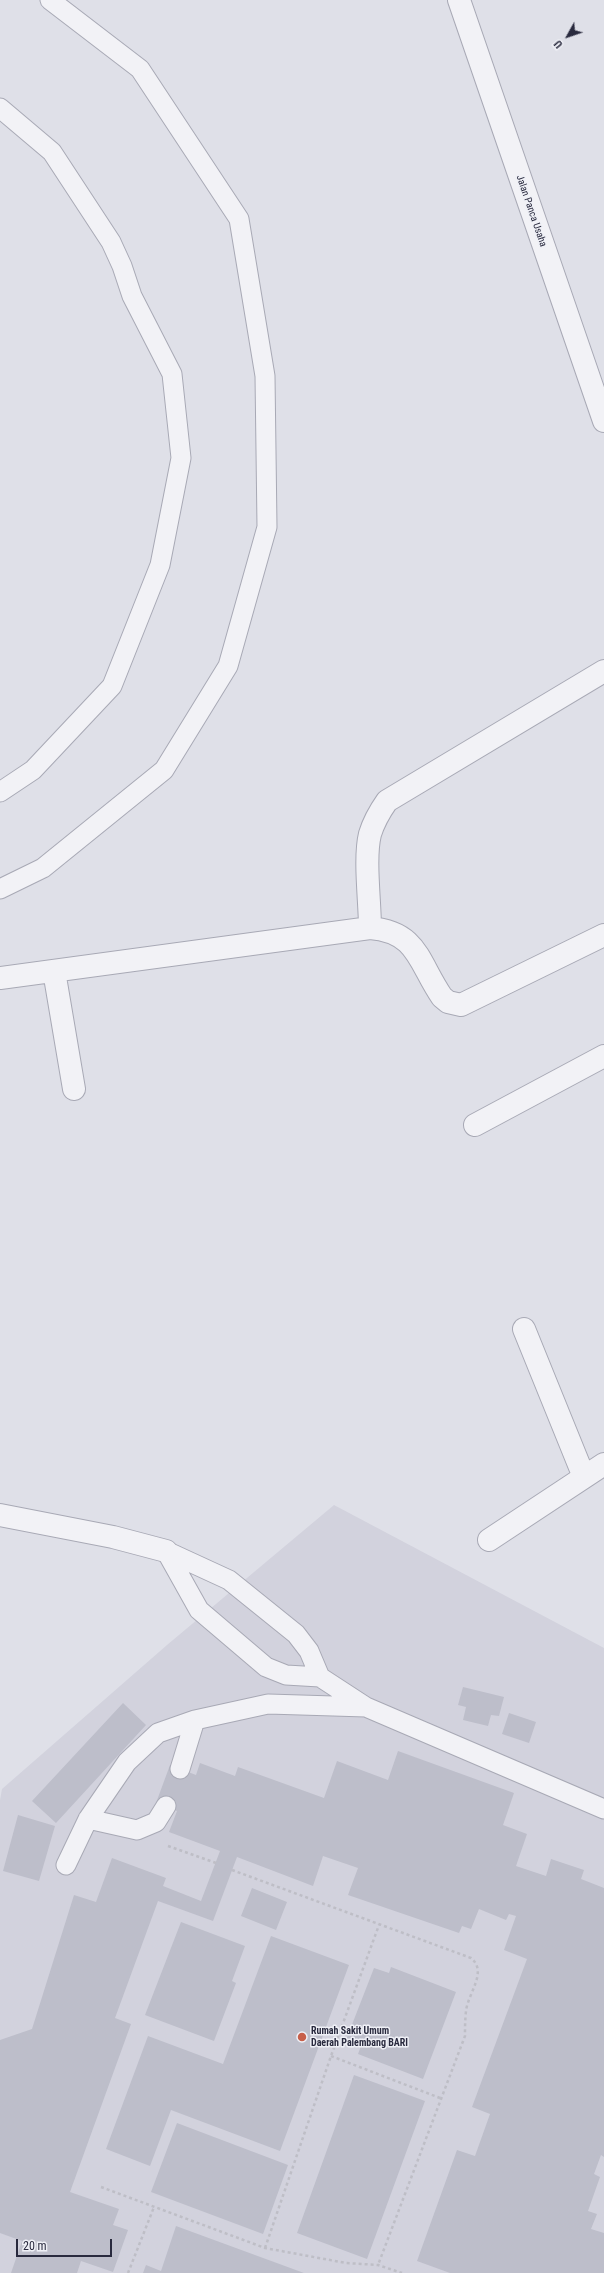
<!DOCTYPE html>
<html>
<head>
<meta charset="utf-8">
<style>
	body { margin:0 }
	#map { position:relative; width:604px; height:2273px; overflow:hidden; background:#dfe0e8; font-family:"Roboto Condensed",sans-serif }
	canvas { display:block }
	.north { position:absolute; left:548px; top:16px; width:40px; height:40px; -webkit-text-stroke:3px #eff0f6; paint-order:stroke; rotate:230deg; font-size:11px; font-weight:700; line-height:16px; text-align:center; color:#292a3e }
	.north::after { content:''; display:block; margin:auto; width:14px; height:18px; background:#292a3e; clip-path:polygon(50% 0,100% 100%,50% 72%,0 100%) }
	.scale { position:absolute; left:16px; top:2239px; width:96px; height:18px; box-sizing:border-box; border:2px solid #292a3e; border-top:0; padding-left:5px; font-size:12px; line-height:14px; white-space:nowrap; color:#292a3e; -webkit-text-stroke:3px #eff0f6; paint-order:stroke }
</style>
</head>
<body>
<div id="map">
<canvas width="604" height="2273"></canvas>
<div class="north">U</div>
<div class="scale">20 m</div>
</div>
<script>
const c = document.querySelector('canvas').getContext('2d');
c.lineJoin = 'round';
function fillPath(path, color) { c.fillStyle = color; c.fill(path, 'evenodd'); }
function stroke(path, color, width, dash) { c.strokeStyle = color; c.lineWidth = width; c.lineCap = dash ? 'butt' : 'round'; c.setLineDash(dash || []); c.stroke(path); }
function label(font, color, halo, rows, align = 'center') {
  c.font = font + ' "Roboto Condensed",sans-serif'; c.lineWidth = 3; c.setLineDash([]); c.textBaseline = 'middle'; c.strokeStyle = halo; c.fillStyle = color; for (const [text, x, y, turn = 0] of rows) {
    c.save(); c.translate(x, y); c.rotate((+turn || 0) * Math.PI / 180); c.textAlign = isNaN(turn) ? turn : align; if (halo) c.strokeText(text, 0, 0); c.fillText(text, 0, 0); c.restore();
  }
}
const built = new Path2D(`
	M334,1505L604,1648V2273H0V1800L2,1789L167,1645Z`);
const building = new Path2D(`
	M463,1687L504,1697L499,1716L491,1715L488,1726L463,1720L466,1707L458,1705Z
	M123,1703L146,1725L56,1823L32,1801Z
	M509,1713L536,1722L529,1743L502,1734Z
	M398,1751L514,1793L503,1825L527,1834L516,1866L546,1876L551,1859L584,1870L581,1879L604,1888V2157L601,2155L594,2174L600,2177L588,2211L597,2214L591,2229L604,2233V2273H450L417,2261L457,2150L475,2156L490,2114L472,2107L527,1959L504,1950L516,1916L509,1914L506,1920L479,1909L471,1929L462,1926L459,1933L348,1895L358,1868L323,1856L313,1886L237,1857L213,1921L158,1901L115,2018L131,2024L70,2192L119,2209L113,2225L128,2230L113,2272L81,2261L77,2273H11L22,2241L0,2233V2040L32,2029L74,1895L96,1902L112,1858L166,1878L163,1886L201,1901L220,1851L169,1832L177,1811L156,1803L170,1765L196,1775L200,1763L235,1776L238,1767L324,1798L337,1761L388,1780Z
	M18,1815L55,1826L39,1881L3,1871Z
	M252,1888L287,1902L276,1930L241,1916Z
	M181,1922L245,1946L232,1981L236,1983L214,2041L145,2015Z
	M271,1936L349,1965L280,2151L171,2110L150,2166L106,2149L148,2036L223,2064Z
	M391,1967L456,1992L423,2079L358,2054L361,2046L346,2040L374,1968L389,1973Z
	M354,2075L425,2101L367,2259L297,2233Z
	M177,2123L288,2165L263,2234L151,2192Z
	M176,2226L304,2273H143L146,2265L161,2271Z`);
const path = new Path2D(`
	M168,1846L216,1863
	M232,1870L471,1958C488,1972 468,1993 466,2011C465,2020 465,2028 465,2036L378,2265
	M331,2056L440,2098
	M101,2187L265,2248L346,2263L378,2265L402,2273
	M265,2248L331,2056L379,1925
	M128,2273L154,2207`);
const service = new Path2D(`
	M0,108L52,152L111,242L122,266L132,296L172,374L181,458L160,565L112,686L33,770L0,792
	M0,889L43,868L164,770L228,666L267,527L265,376L239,219L140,69L50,0
	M166,1551L199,1610L266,1667L286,1675L320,1677L366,1707L604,1809
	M166,1551L229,1580L296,1634L309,1651L320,1677
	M180,1769L195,1720
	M88,1819L137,1830L156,1822L166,1806
	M66,1865L88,1819L127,1762L158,1733L195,1720L268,1704L366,1707`);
const minor = new Path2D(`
	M370,928C418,932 418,962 442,997L448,1002L461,1005L604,935
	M54,971L74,1089
	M0,978L370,928C370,902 364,858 370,834C374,821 380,811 387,801L604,671
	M475,1125L604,1056
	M524,1329L584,1477
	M0,1515L113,1537L166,1551
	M489,1540L604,1464`);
const tertiary = new Path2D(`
	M459,0L604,421`);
const markers = [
	[302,2037,5,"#c75f4a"]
];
const streetNames = [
	["Jalan Panca Usaha",531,211,71]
];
const poiNames = [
	["Rumah Sakit Umum",311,2031],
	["Daerah Palembang BARI",311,2043]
];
fillPath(built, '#d2d2dd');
fillPath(building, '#bdbeca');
stroke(service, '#a8a9b5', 21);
stroke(minor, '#a8a9b5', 24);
stroke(tertiary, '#a8a9b5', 24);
stroke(path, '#bebec6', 2.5, [3, 3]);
stroke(service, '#f2f2f6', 19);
stroke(minor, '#f2f2f6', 22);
stroke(tertiary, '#f2f2f6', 22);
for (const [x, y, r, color] of markers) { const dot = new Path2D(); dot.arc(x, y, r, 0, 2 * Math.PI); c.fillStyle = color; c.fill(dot); stroke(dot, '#eff0f6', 1.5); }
label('10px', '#292a3e', '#eff0f6', streetNames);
label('bold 10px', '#292a3e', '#eff0f6', poiNames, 'left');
</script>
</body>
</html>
